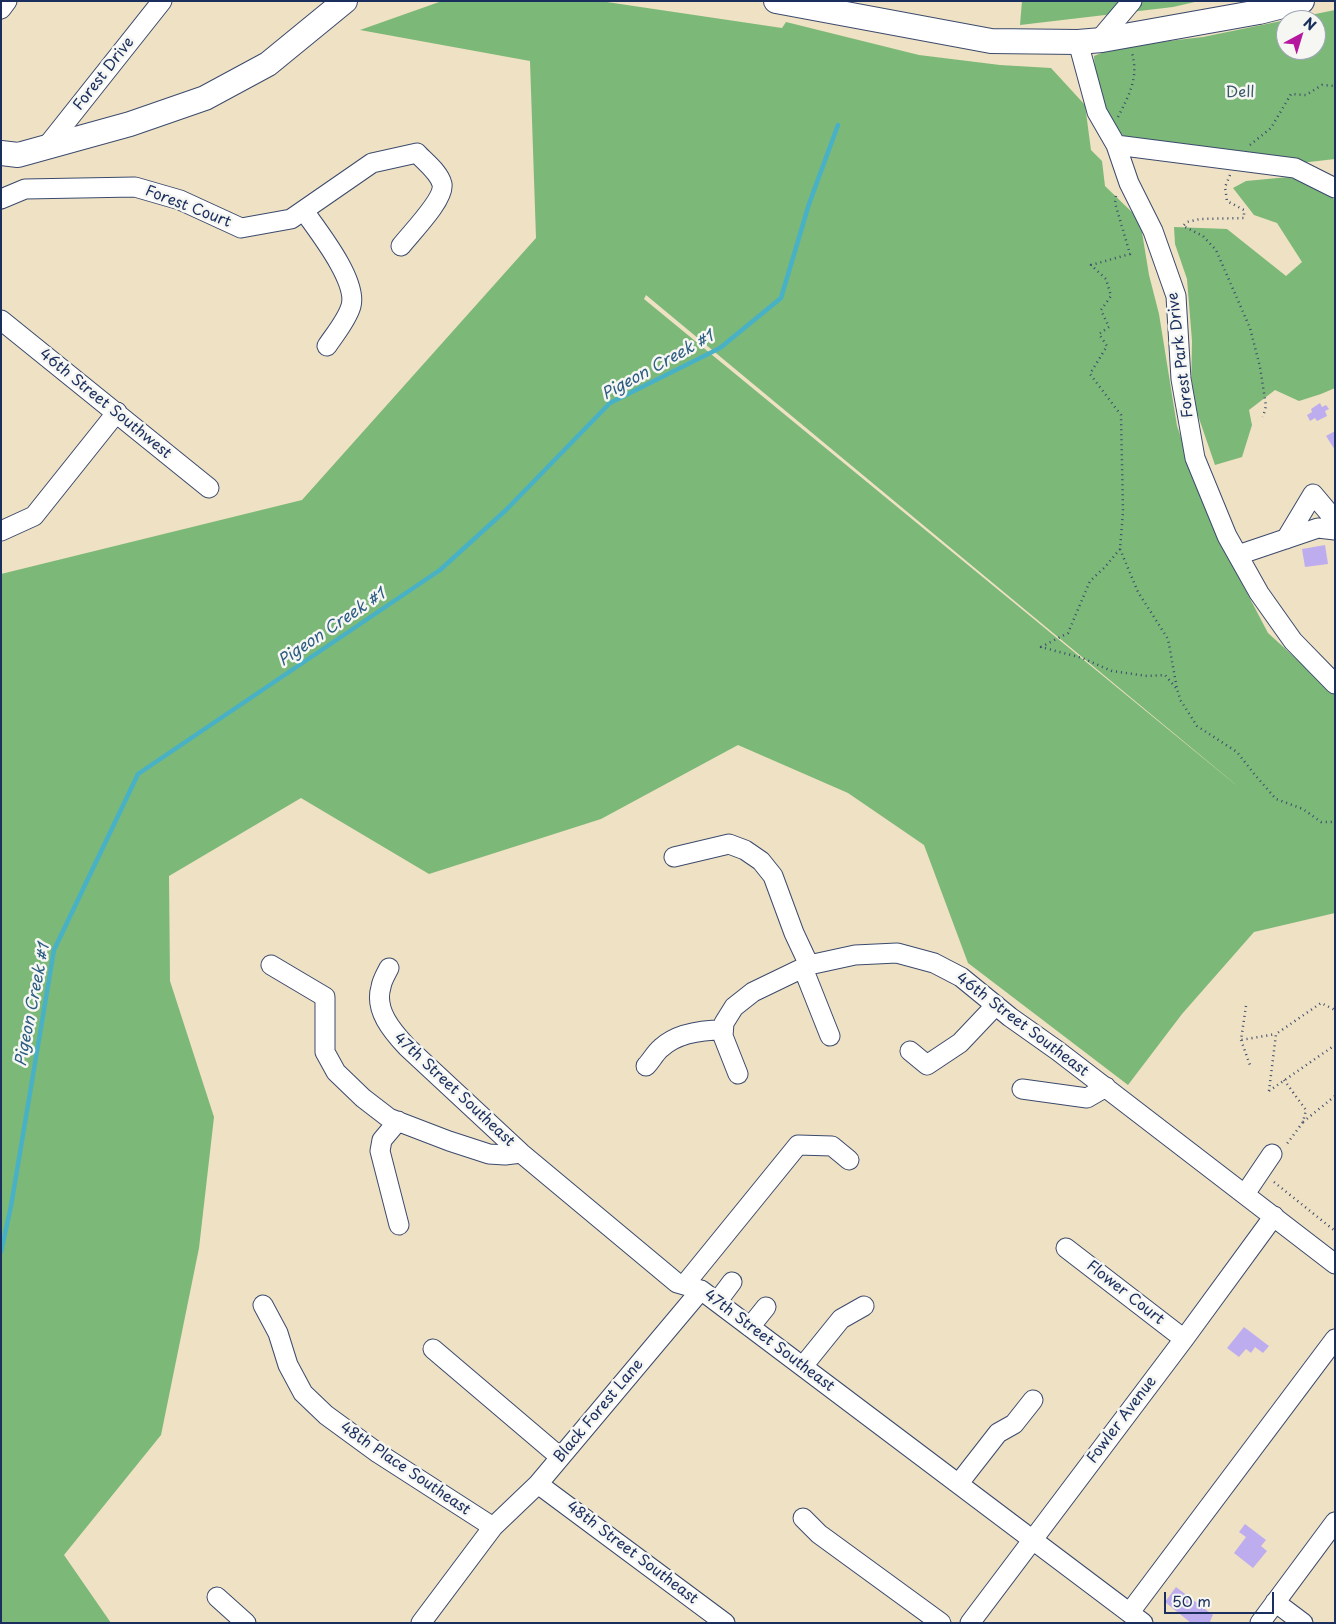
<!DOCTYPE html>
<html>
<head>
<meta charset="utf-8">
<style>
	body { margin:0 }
	#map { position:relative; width:1336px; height:1624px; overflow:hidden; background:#efe1c3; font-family:"Playpen Sans",sans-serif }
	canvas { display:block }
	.frame { position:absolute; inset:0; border:2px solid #1b2f5e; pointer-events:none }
	.north { position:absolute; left:1276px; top:10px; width:50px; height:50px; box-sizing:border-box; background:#f6f6f2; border:1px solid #9ea6b7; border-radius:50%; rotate:39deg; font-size:14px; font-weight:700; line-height:20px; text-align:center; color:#1b2f5e }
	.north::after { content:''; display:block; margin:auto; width:18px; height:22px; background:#b5179e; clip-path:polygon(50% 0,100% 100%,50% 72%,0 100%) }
	.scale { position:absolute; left:1164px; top:1592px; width:110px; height:22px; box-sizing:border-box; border:2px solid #1b2f5e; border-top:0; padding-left:6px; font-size:15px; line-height:18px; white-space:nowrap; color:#1b2f5e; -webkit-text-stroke:4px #f6f6f2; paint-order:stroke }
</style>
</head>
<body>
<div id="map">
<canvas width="1336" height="1624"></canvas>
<div class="frame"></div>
<div class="north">N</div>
<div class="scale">50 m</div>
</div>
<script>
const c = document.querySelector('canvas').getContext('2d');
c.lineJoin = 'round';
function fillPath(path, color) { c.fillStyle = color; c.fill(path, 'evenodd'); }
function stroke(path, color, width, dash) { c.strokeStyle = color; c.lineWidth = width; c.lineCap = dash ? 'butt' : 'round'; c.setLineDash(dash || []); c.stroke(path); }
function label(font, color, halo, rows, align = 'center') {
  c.font = font + ' "Playpen Sans",sans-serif'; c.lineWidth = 5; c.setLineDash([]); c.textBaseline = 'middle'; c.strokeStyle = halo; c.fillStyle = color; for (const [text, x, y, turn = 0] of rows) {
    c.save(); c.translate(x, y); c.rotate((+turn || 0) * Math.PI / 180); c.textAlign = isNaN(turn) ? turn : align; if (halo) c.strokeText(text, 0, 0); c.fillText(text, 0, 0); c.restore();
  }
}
const forest = new Path2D(`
	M442,1H600L782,28L786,22L919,55L1000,65L1051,68L1085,105L1091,150L1102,161L1105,186L1140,220L1149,275L1159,314L1177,426L1208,514L1236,572L1268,633L1335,694V913L1254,932L1182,1014L1128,1085L968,963L924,845L848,793L738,745L601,819L429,874L301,798L169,876L170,981L214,1117L199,1248L161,1435L64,1555L111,1623H1V574L302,500L536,238L530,61L360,30ZM646,295L1235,784L1236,785L644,299Z
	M1022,1H1199L1173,7L1020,25Z
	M1335,10V159L1292,164L1135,142L1105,125L1096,92L1094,56L1117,47L1203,37ZM1286,20H1316V50H1286Z
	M1289,177L1330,194L1335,201V388L1321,394L1299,401L1275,390L1249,410L1252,425L1242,457L1215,465L1191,395L1192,341L1187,279L1175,244L1174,227L1227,229L1286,276L1302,262L1277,223L1254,215L1233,188L1246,181Z`);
const stream = new Path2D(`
	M1,1252L11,1206L54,950L138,774L440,570L506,510L610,403L720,348L781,298L809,204L838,125`);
const building = new Path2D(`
	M1320,403L1322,407L1326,405L1329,409L1325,411L1327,416L1317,421L1315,418L1310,421L1307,415L1312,412L1311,409Z
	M1335,431V450L1326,436Z
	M1325,545L1328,564L1305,567L1302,549Z
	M1244,1327L1269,1346L1263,1353L1255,1347L1251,1353L1246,1349L1239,1357L1227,1348Z
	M1245,1524L1266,1540L1261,1546L1267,1551L1253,1568L1234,1553L1246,1537L1239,1532Z
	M1176,1587L1213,1615L1210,1621L1212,1623H1191L1165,1602Z`);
const path = new Path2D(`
	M1118,117C1129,95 1139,78 1132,53
	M1250,145L1271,128L1291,94L1306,95L1322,85L1335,86
	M1230,175L1225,187L1227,201L1244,210V218L1200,219L1187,222L1183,226L1203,236L1216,250L1250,328L1260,367L1266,406L1263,417
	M1116,196L1115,203L1130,254L1091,265L1106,279L1111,296L1101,310L1109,327L1099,334L1107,346L1090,374L1121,415L1123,512L1120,549L1138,592L1168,639L1177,689L1181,701L1197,726L1237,752L1255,775L1276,799L1303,809L1321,822H1335
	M1120,549L1105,567L1090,581L1068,633L1041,647L1082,658L1112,671L1147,676L1165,675L1176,688
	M1246,1006L1241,1040L1276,1034
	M1241,1040L1250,1065
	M1284,1080L1306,1110L1303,1122L1286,1145
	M1269,1091L1276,1034L1321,1003L1335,1010
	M1269,1091L1335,1045
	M1303,1122L1335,1096
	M1274,1182L1335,1231`);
const minor = new Path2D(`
	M1,9L7,1
	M1099,40L1132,1
	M1078,42L1097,112L1116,145L1129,183L1153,231L1176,296L1181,379L1195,458L1227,536L1259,593L1293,641L1335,684
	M1116,145L1295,168L1335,188
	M47,146L162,1
	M1,199L25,189L135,187L180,200L241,228L291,219L372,163L417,153C425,162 439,172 442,184C445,199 411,233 401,246
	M304,211C318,231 358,281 351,306C347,320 335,334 327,346
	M1,320L209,488
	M1,531L34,516L117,412
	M1286,539L1313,494L1335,520
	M1238,555L1318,528L1335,530
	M674,857L729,844L745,850L761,861L773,876L794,933L809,965
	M271,965L325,997V1052L336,1072L363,1098L389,1118L449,1141L489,1154L505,1155L521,1153
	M389,968C386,974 382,980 381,987C374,1010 392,1031 407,1047L521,1153L677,1283L701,1290L1143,1623
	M803,968L830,1036
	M910,1051L927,1065L960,1043L996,1005
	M646,1066C651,1061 655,1053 661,1048C677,1033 702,1030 723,1030
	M738,1074L723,1036L724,1023L734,1007L753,992L809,965L855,955L897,953L934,963L961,977L1010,1017L1058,1051L1335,1264
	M1022,1089L1087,1098L1106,1087
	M398,1121L382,1140L380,1151L399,1225
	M1245,1194L1272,1154
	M1066,1248L1184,1339
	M685,1284L798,1145L832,1146L849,1160
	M717,1302L732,1282
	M263,1305L278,1333L288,1365L303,1393L326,1415L378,1453L493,1527
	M750,1327L766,1307
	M433,1349L560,1457
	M803,1366L841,1319L864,1306
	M959,1483L998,1433L1014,1424L1033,1400
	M538,1484L725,1623
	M803,1518L819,1534L941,1623
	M217,1597L246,1623
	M1275,1602L1303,1623
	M1130,1612L1335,1339
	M421,1623L493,1527L538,1484L701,1290
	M970,1623L1184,1339L1274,1216
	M1260,1623L1335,1522`);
const major = new Path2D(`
	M776,1L991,41L1078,42L1102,40L1259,12L1302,1
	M1,153L18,155L130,124L205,98L268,64L345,1`);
const streetNames = [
	["Forest Drive",104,74,-52],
	["Forest Court",188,207,21],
	["Forest Park Drive",1181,355,-97],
	["46th Street Southwest",105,404,39],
	["46th Street Southeast",1022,1025,37],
	["47th Street Southeast",454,1090,43],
	["Flower Court",1125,1293,38],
	["47th Street Southeast",769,1341,37],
	["Black Forest Lane",599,1411,-50],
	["Fowler Avenue",1122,1420,-53],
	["48th Place Southeast",405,1469,34],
	["48th Street Southeast",632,1553,37]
];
const parkNames = [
	["Dell",1240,93]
];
const waterNames = [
	["Pigeon Creek #1",658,366,-29],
	["Pigeon Creek #1",332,628,-34],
	["Pigeon Creek #1",33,1005,-79]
];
fillPath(forest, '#7cb878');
stroke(stream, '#48b1c6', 4.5);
fillPath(building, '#beadee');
stroke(minor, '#3b4a6d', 21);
stroke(major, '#3b4a6d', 26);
stroke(path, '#3b4a6d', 2.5, [1, 4]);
stroke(minor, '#fff', 19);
stroke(major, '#fff', 24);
label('15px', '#1b2f5e', '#f6f6f2', streetNames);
label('15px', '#3b596a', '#f6f6f2', parkNames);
label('italic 16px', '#2b5c82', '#f6f6f2', waterNames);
</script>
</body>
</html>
